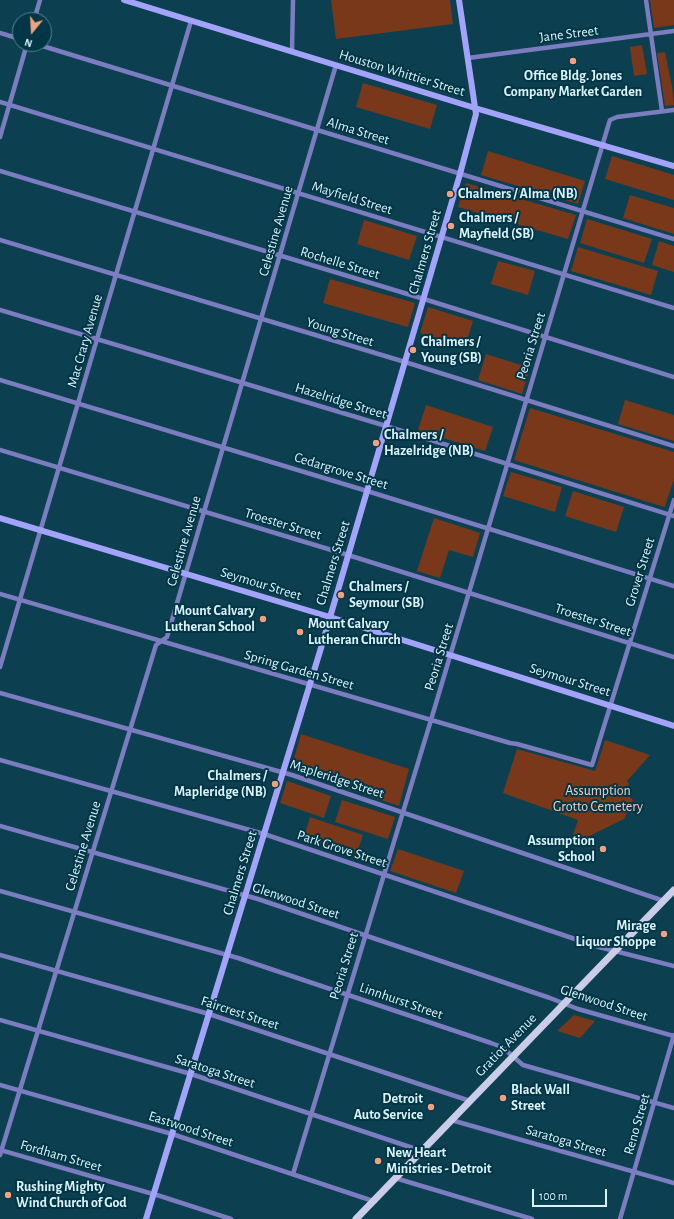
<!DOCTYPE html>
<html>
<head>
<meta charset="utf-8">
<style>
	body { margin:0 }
	#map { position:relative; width:674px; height:1219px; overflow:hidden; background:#0c4050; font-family:"Alegreya Sans",sans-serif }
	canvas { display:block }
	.north { position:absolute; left:12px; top:12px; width:40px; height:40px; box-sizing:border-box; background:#003645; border:1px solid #57818e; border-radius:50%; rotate:198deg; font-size:11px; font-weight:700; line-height:16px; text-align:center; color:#d9f2fc }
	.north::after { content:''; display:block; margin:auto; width:14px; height:18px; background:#f2a07f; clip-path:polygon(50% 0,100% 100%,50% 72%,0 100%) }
	.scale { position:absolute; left:532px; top:1189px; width:75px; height:18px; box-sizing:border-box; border:2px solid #d9f2fc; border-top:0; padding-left:5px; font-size:12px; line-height:14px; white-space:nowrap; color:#d9f2fc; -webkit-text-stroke:3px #003645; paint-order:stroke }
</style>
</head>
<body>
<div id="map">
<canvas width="674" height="1219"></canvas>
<div class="north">N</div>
<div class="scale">100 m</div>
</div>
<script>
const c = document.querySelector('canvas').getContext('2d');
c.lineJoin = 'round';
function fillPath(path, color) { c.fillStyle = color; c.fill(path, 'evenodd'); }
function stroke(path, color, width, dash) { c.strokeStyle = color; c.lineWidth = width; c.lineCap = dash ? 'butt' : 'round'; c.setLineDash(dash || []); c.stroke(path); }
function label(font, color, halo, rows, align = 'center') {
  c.font = font + ' "Alegreya Sans",sans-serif'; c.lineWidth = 4; c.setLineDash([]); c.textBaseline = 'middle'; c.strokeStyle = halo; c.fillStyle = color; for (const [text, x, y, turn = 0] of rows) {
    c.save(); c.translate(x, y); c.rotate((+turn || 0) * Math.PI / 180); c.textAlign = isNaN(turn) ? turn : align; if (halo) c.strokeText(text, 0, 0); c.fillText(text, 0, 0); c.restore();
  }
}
const green = new Path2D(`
	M331,0H450L453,24L336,39Z
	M650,0H674V25L654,28Z
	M642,45L647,74L634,76L630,47Z
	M665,52L672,87L674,105L665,106L657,53Z
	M363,83L437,105L430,129L356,107Z
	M488,151L585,181L578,204L481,175Z
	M612,156L674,175V200L605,179Z
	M466,183L576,215L568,239L458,207Z
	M630,195L674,208V234L623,218Z
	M587,219L652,239L644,263L580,243Z
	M364,220L417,236L409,260L357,244Z
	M659,241L674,246V272L652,265Z
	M578,247L658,271L651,295L571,271Z
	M498,261L535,271L528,295L491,284Z
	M330,279L415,303L408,327L323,303Z
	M428,307L473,321L465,347L420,333Z
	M486,354L530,368L522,394L478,380Z
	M625,400L674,415V441L618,424Z
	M426,405L493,427L485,451L418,430Z
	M530,408L674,452V479L665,506L664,507L514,460Z
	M511,472L562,487L555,512L503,496Z
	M573,491L624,507L616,532L565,516Z
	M434,518L480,533L473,557L449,550L440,578L417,571Z
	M301,734L409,769L399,806L291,769Z
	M605,740L650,755L627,781L629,784L625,791L629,795V796L633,800L624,819L583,839L573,835L578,820L503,793L517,749L595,771Z
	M287,781L331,796L324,818L280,803Z
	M342,800L395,817L388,839L335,822Z
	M310,817L363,835L355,858L303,841Z
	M398,849L464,871L456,893L390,871Z
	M574,1015L595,1021L580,1038L557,1031Z`);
const street = new Path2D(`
	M646,0L662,111
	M34,20L40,0
	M0,33L20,39
	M36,44L674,239
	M292,52L293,0
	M468,58L674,31
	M0,102L674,308
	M0,137L27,44
	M0,171L424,299L674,377
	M0,240L405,362L674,446
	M0,310L386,426L674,516
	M0,380L367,491L674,586
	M0,450L348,555L674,657
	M0,594L510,743L517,744L592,765L674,500
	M0,667L191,21
	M0,693L292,775L664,901
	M0,760L264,834L575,939L599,947L674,966
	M0,826L258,899L550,998L578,1009L674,1036
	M0,891L238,958L491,1043L502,1047L523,1065L674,1108
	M0,955L209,1014L470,1101
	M0,1020L191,1074L422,1151
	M0,1085L172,1134L373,1201
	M451,1120L674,1183
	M0,1150L160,1196L231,1219
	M0,1155L156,645L167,637L336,65
	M293,1174L431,720L609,123L610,120L617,117L674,110
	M395,1178L532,1219
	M620,1219L674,1035`);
const secondary = new Path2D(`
	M124,0L475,108L674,166
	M0,518L330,617L674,726
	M146,1219L321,648L460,174L476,114L459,0`);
const primary = new Path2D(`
	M356,1219L674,890`);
const markers = [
	[573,61,4,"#f2a07f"],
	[450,194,4,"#f2a07f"],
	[451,226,4,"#f2a07f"],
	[413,350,4,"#f2a07f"],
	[376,443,4,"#f2a07f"],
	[341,595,4,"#f2a07f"],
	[263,619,4,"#f2a07f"],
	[300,632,4,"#f2a07f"],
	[275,784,4,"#f2a07f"],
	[603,849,4,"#f2a07f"],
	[664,934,4,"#f2a07f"],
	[503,1098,4,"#f2a07f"],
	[431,1107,4,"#f2a07f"],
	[378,1161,4,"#f2a07f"],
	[8,1195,4,"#f2a07f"]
];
const streetNames = [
	["Jane Street",569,34,-7],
	["Houston Whittier Street",402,73,17],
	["Alma Street",358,131,17],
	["Mayfield Street",352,198,17],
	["Celestine Avenue",276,231,-74],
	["Chalmers Street",425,252,-74],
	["Rochelle Street",340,263,17],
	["Young Street",340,332,17],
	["Mac Crary Avenue",85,341,-74],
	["Peoria Street",531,346,-73],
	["Hazelridge Street",341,401,17],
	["Cedargrove Street",341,471,17],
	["Troester Street",283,524,17],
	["Celestine Avenue",184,541,-74],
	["Chalmers Street",333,563,-73],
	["Grover Street",640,572,-73],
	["Seymour Street",261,584,17],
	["Troester Street",593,620,18],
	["Peoria Street",439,657,-73],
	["Spring Garden Street",299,670,16],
	["Seymour Street",570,680,17],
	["Mapleridge Street",337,779,18],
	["Celestine Avenue",83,846,-73],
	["Park Grove Street",342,849,18],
	["Chalmers Street",240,873,-73],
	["Glenwood Street",296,901,18],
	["Peoria Street",344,966,-73],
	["Linnhurst Street",401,1001,19],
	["Glenwood Street",604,1003,18],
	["Faircrest Street",240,1013,18],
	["Gratiot Avenue",506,1045,-46],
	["Saratoga Street",215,1071,18],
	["Reno Street",637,1124,-74],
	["Eastwood Street",191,1129,18],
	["Saratoga Street",566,1141,16],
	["Fordham Street",61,1156,16]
];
const poiNames = [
	["Office Bldg. Jones",573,76,"center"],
	["Company Market Garden",573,92,"center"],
	["Chalmers / Alma (NB)",458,194],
	["Chalmers /",459,218],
	["Mayfield (SB)",459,234],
	["Chalmers /",421,342],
	["Young (SB)",421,358],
	["Chalmers /",384,435],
	["Hazelridge (NB)",384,451],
	["Chalmers /",349,587],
	["Seymour (SB)",349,603],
	["Mount Calvary",255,611,"right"],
	["Lutheran School",255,627,"right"],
	["Mount Calvary",308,624],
	["Lutheran Church",308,640],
	["Chalmers /",267,776,"right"],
	["Mapleridge (NB)",267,792,"right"],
	["Assumption",595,841,"right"],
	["School",595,857,"right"],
	["Mirage",656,926,"right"],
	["Liquor Shoppe",656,942,"right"],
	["Black Wall",511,1090],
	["Street",511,1106],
	["Detroit",423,1099,"right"],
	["Auto Service",423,1115,"right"],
	["New Heart",386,1153],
	["Ministries - Detroit",386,1169],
	["Rushing Mighty",16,1187],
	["Wind Church of God",16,1203]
];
const parkNames = [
	["Assumption",598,791],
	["Grotto Cemetery",598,807]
];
fillPath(green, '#79381a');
stroke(street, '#7c7cc1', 4.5);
stroke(secondary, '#a4a3fb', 6);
stroke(primary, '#cacce8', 7);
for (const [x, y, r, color] of markers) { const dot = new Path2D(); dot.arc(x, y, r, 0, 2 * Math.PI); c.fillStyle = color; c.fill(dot); stroke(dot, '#003645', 1.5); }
label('14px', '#d9f2fc', '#003645', streetNames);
label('bold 14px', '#d9f2fc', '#003645', poiNames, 'left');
label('14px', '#f0d1c4', '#003645', parkNames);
</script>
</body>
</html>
